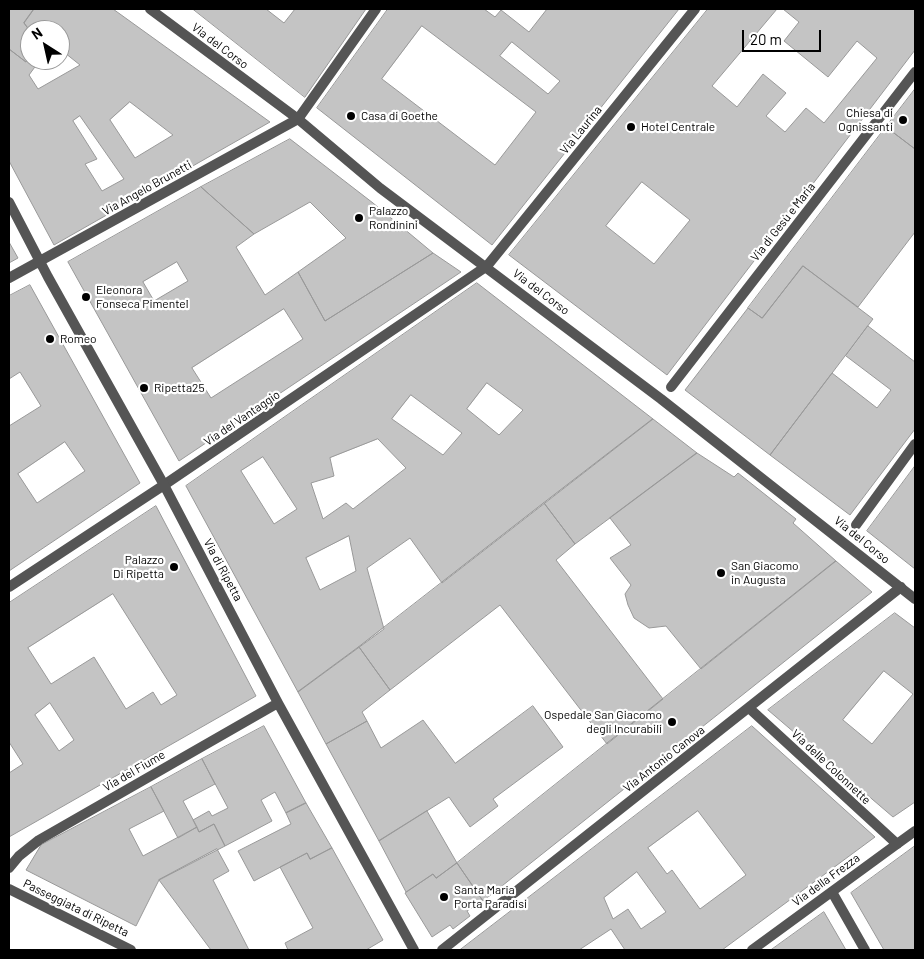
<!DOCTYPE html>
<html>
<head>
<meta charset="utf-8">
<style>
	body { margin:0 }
	#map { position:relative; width:924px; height:959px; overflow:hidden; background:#fff; font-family:Barlow,sans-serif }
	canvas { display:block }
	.frame { position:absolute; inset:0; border:10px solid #000; pointer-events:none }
	.north { position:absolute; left:20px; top:20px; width:50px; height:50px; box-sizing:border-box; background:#fff; border:1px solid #999; border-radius:50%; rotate:325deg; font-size:14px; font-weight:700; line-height:20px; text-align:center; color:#000 }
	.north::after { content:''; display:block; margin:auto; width:18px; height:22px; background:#000; clip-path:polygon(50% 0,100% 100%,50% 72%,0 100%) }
	.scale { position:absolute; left:742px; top:30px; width:79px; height:22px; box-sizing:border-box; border:2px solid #000; border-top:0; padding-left:6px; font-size:15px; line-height:18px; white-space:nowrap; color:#000; -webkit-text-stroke:4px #fff; paint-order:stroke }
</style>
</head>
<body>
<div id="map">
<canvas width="924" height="959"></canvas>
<div class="frame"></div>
<div class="north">N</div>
<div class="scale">20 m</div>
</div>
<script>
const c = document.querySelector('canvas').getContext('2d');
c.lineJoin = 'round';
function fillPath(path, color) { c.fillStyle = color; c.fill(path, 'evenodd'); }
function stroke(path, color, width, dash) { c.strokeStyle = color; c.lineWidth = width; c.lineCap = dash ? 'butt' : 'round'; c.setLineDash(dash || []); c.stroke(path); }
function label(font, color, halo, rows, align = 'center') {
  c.font = font + ' Barlow,sans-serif'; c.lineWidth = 4.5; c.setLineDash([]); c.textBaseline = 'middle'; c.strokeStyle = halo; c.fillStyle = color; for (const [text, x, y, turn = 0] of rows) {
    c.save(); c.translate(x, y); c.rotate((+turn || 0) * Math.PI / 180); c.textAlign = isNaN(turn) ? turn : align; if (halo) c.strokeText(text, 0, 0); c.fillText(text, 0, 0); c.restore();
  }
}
const building = new Path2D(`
	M9,9H34L24,23L30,31V57L26,62L9,49Z
	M34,9H113L270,122L54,245L9,161V49L26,62L30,57V60H40L29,75L38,89L80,65L60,49V30L30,31L24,23ZM130,102L173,135L135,158L110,120ZM80,116L124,179L102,191L85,164L97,159L73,121Z
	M193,9H266L284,23L295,9H366L305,97Z
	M388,9H484L495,17L501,10L529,32L547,9H679L492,245L317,108ZM422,26L536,112L495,165L382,79ZM512,42L560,81L548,94L500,56Z
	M708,9H777L712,86L737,107L763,74L786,93L766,116L785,132L806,108L824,123L877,58L857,41L828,77L784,41L799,22L783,9H915V50L667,375L509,255ZM642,182L690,220L654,264L606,226Z
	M915,89V149L886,127Z
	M886,127L915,149V232L858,307L803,266L762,318L748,308Z
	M290,139L373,203L433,253L325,321L298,272L346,238L310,202L254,234L201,187Z
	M201,187L254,234L236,247L265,295L298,272L325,321L433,253L461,272L179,461L68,262ZM177,262L188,281L154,301L143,282ZM284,309L303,339L211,398L192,368Z
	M9,242L18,258L9,263Z
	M803,266L873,319L770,455L685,390L748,308L762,318Z
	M477,283L653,419L442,583L410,538L367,568L384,629L298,692L186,486ZM487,383L523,410L499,435L467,409ZM411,395L462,433L443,455L392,419ZM378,439L406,468L353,509L346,503L323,519L311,483L334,476L330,458ZM263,457L297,509L274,524L241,471ZM349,536L356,571L320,590L306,558Z
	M30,285L140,483L9,571V426L41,406L20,372L9,379V296ZM65,442L85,471L37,503L18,474Z
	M868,326L915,362V429L850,515L770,455L832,373L877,408L891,390L846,356Z
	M653,419L697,453L575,544L544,503Z
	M697,453L734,477L738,473L796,519L793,523L836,561L701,669L666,626L649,628L634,618L628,605L625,594L631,585L610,558L631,545L610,518Z
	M915,466V569L867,531Z
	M544,503L575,544L556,560L663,699L607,744L500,605L390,690L359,647Z
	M156,506L256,696L9,837V773L23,764L9,742V603ZM113,594L177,695L161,705L153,692L126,709L94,657L51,684L28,648ZM50,703L74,740L59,751L35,715Z
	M836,561L872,592L483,901L457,863Z
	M895,613L915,628V802L893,817L768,710ZM884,671L913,694L872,744L843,720Z
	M359,647L390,690L362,712L367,721L326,744L298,692Z
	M533,706L563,747L493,799L498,806L470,827L449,797L379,841L326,744L367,721L381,748L423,720L455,763Z
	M264,726L306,803L286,813L275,792L261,800L272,821L225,846L214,824L199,832L193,820L209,811L212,816L228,808L202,759Z
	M752,726L875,837L722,950H625L611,929L579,950H460ZM698,811L746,875L700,909L672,870L667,874L648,848ZM637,872L666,912L641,929L628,909L613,919L604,898Z
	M202,759L215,784L183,801L197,827L178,838L151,787Z
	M151,787L164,811L129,829L143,856L197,827L199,832L214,824L225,846L159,880L136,926L26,870L41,845Z
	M306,803L332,848L310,859L307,853L254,881L238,851L291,824L286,813Z
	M427,811L457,863L436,878L433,874L406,892L379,841Z
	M915,846V950H884L851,893Z
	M332,848L383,940L366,950H288L285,943L313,928L280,867L307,853L310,859Z
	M217,849L229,871L213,880L249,950H211L159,880Z
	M457,863L483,901L467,911L470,916L453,929L450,925L432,937L405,893L433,874L436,878Z
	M824,912L846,950H771Z`);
const service = new Path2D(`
	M832,892L865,950`);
const pedestrian = new Path2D(`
	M150,9L298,119L380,188L661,399L915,599
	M164,485L487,266L695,9
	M897,844L915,831`);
const minor = new Path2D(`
	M9,202L48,277L164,485L278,703L414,950
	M9,278L298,119L376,9
	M671,387L915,72
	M856,525L915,444
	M9,587L164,485
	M749,708L897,844L752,950
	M9,868L19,856L39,840L278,703
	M9,889L131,950
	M442,950L901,587`);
const markers = [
	[351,116,5,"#000"],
	[903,120,5,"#000"],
	[631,127,5,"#000"],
	[359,218,5,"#000"],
	[86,297,5,"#000"],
	[50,339,5,"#000"],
	[144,388,5,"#000"],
	[174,567,5,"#000"],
	[721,573,5,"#000"],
	[672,722,5,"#000"],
	[444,897,5,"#000"]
];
const streetNames = [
	["Via del Corso",220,46,37],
	["Via Laurina",581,130,-51],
	["Via Angelo Brunetti",147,188,-29],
	["Via di Gesù e Maria",783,222,-52],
	["Via del Corso",541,292,37],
	["Via del Vantaggio",242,418,-34],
	["Via del Corso",862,540,39],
	["Via di Ripetta",223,570,62],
	["Via Antonio Canova",664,759,-38],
	["Via delle Colonnette",831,767,43],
	["Via del Fiume",134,771,-30],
	["Via della Frezza",826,880,-36],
	["Passeggiata di Ripetta",76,908,26]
];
const poiNames = [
	["Chiesa di",893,113,"right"],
	["Ognissanti",893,127,"right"],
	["Casa di Goethe",361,116],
	["Hotel Centrale",641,127],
	["Palazzo",369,211],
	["Rondinini",369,225],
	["Eleonora",96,290],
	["Fonseca Pimentel",96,304],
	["Romeo",60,339],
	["Ripetta25",154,388],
	["Palazzo",164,560,"right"],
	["Di Ripetta",164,574,"right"],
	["San Giacomo",731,566],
	["in Augusta",731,580],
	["Ospedale San Giacomo",662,715,"right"],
	["degli Incurabili",662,729,"right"],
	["Santa Maria",454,890],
	["Porta Paradisi",454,904]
];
fillPath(building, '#c4c4c4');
stroke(building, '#999', 1);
stroke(service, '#555', 10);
stroke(pedestrian, '#555', 10);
stroke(minor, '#555', 10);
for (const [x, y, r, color] of markers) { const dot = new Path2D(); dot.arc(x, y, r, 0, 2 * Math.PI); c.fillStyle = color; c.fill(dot); stroke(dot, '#fff', 2); }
label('12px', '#000', '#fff', streetNames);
label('12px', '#000', '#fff', poiNames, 'left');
</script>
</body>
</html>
